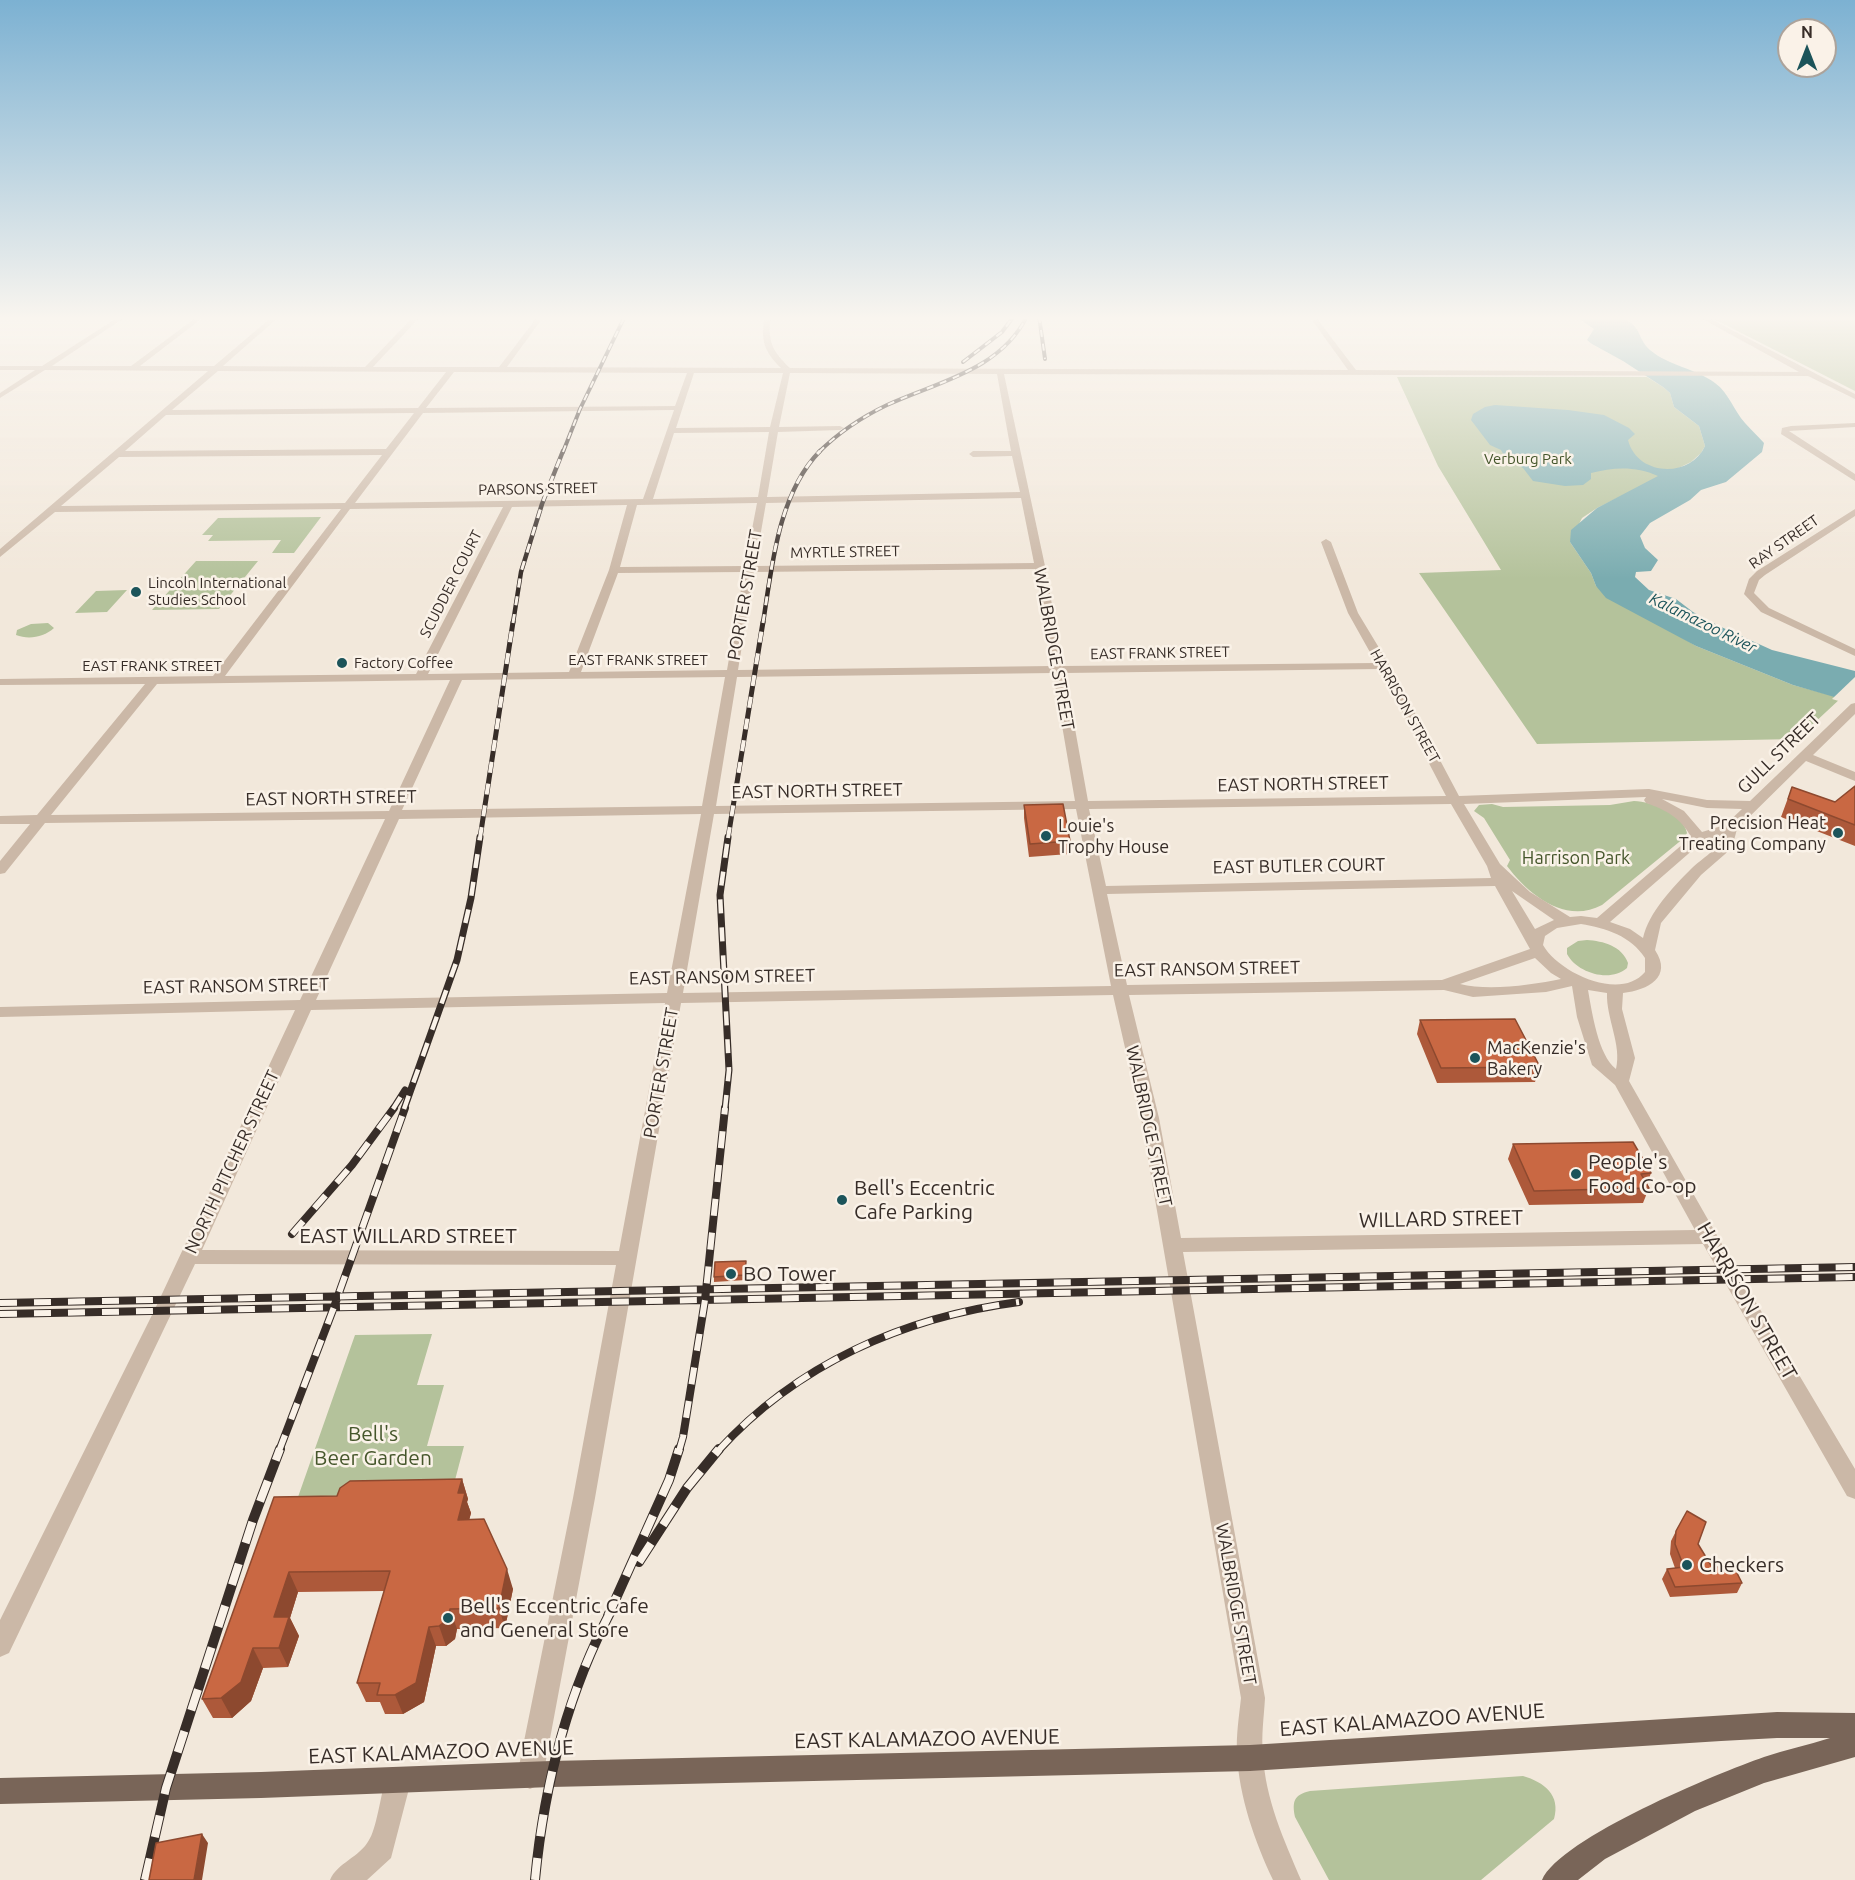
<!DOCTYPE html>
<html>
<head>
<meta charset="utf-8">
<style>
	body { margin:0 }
	#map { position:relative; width:1855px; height:1880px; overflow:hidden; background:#f2e8db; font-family:Ubuntu,sans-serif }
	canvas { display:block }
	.north { position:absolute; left:1777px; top:18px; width:60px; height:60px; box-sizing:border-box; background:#faf2e8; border:2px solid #aca39b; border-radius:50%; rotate:0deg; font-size:16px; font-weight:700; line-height:24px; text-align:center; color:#372d28 }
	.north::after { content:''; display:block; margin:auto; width:21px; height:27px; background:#1c545a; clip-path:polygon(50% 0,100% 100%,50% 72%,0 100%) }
</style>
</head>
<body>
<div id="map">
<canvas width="1855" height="1880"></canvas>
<div class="north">N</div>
</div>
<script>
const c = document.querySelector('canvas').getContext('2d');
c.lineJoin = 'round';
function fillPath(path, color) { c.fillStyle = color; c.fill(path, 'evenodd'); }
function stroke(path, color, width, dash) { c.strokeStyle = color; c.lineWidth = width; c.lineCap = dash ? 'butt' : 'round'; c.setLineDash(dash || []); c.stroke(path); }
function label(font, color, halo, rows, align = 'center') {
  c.font = font + ' Ubuntu,sans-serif'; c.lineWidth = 5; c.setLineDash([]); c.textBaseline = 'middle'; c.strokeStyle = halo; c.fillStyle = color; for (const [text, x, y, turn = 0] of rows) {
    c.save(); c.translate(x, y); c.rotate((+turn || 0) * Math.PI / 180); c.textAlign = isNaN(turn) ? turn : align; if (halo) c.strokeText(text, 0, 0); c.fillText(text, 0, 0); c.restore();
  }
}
const green = new Path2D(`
	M1708,316H1855V391Z
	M1397,377H1647L1663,387L1670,393L1674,407L1699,426L1705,446L1701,453L1691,462L1597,508L1582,518L1570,542L1591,573L1596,586L1696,646L1793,685L1841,698L1797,739L1537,744L1419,573L1501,570L1438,466Z
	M321,517L294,553H272L281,540L208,541L213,535H202L218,518Z
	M196,561H258L219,609L152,610Z
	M127,590L107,612L75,613L96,591Z
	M48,623L54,628C44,637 29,640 16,635L17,630L31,624Z
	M1634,801C1652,802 1683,813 1687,833L1684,838L1602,905C1565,925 1528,894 1507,866L1510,860L1484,818L1474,811L1479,805L1492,804L1503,807L1610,805Z
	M1587,940C1603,941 1622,946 1628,963L1627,968C1610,983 1577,973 1567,954V948L1578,941Z
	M432,1334L417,1385H444L427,1446H464L450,1499L298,1497L355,1335Z
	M1523,1776C1544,1782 1561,1795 1554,1819L1481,1880H1329L1295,1817C1292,1801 1294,1795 1310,1791Z`);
const water = new Path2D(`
	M1575,316C1588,316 1608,312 1620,317C1644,327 1635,336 1650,350C1669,366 1695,368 1715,383C1729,393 1734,411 1745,423C1751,430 1758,436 1764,443L1762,452L1726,482L1701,490L1690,500L1650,523L1640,536L1645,548L1658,560L1651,571L1636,572L1635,577L1649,590L1676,599L1693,612L1719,626L1772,650L1855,671V703L1793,685L1696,646L1606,598L1596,586L1591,573L1570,542L1571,530L1597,508L1658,476C1636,466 1614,467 1591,473V479L1583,485L1565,486L1533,481L1523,468L1506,459L1501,450L1490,445L1471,420L1473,414L1485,407L1495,405L1568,410L1604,415L1629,428L1635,434L1628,440C1637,476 1690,479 1705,446L1699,426L1674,407L1670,393L1663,387L1623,361L1592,344L1587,340L1594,329Z`);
const pier = new Path2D(`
	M1855,677V706L1832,699Z`);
const minor = new Path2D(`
	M120,316H127L52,366H131L198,316H205L140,366H214L273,316H280L223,366L365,367L414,316H421L373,367H499L538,316H544L507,367L781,368C764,352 760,339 765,316H771C767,340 772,351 790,368L1348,370L1309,316H1315L1356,370L1799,372L1697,316H1705L1855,394V399L1808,376L1004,374L1045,566L1063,666L1376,663L1348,613L1321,542L1326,539L1331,542L1358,613L1390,666L1459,796L1649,789L1707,800L1750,801L1851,704L1855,703V714L1813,755L1855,772V781L1806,761L1737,829L1732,848L1701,875L1661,923L1655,950C1673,977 1648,990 1623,993L1622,1009L1635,1058L1629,1081L1739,1274L1855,1469V1499L1847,1496L1703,1244L1183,1252L1265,1698C1264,1717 1261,1736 1263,1754C1265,1799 1284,1840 1301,1880H1273C1255,1842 1239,1797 1237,1754C1236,1735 1239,1717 1241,1698L1141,1118L1113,995L681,1003L595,1498L543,1776L539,1785L530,1789L521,1785L517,1776L573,1498L616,1265L195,1264L9,1653L0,1657V1620L154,1311L295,1010L0,1017V1007L300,1000L385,819L45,823L5,873L0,874V861L30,824H0V816L37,815L145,684L0,685V679L213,676L341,509L55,512L0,557V549L208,371L45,370L0,398V393L35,370H0V366H42ZM218,371L446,372L418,408L172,410ZM454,372L687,373L675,406L426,408ZM694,373H783L770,427L676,428ZM790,373L997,374L1011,451H973L969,454L973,457L1012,456L1020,492L767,497L778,432L840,430L844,428L840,426L779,427ZM674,410L643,499L355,503L423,413ZM414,413L386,449L125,451L166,415ZM769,432L758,497L653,499L674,433ZM382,455L345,503L61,506L119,457ZM1021,498L1034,563L755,566L766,503ZM757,503L745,566L620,567L637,505ZM627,505L609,570L569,672L428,674L512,507ZM503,507L416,674L225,676L350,509ZM1035,569L1052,666L738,670L754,572ZM744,572L727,670L581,672L618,573ZM1380,669L1446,796L1088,801L1065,673ZM1053,673L1075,801L716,806L737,677ZM725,677L702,806L402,810L462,680ZM450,680L389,811L51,815L157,684ZM1646,797L1644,800L1646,803C1666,810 1681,818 1691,837L1597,918L1581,916L1570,917L1530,892L1500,864L1464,804ZM1662,799L1707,808L1742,809L1725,825L1702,832L1684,811ZM1451,804L1487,866L1491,878L1106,886L1089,809ZM1076,809L1111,986L683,993L714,814ZM701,814L667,993L316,1000L399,819ZM1722,835C1719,850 1702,858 1691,869C1673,887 1649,912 1643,938L1630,929L1610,922L1703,841ZM1495,886L1530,949L1442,980L1127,985L1107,894ZM1512,891L1554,920L1535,929ZM1581,924C1606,928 1631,936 1645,958V972C1620,1002 1558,972 1543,945L1545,936L1557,928ZM1535,958L1551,973L1561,979C1533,985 1488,991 1460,984ZM1572,986L1577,1017L1592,1065L1615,1085L1695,1230L1181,1238L1159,1118L1129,995L1444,990L1473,997L1546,992ZM1588,990L1607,993C1606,1018 1622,1045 1616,1069C1598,1055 1592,1012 1588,990ZM665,1003L619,1251L202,1250L311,1010Z
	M1855,423V427L1789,431L1855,474V481L1781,434L1782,428L1791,426Z
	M1855,509V516L1765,575L1759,580L1754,593L1769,608L1855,649V656L1761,612L1744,594L1749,579L1757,571Z
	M398,1768L407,1772L411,1781L391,1858L367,1880H330C337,1863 360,1857 369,1840C376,1830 381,1795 385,1781L389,1772Z`);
const major = new Path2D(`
	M1777,1712L1855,1713V1757L1764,1783L1695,1811L1605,1859L1578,1880H1542C1560,1838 1718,1773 1764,1757C1785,1750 1808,1745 1830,1738H1777L1721,1741L1250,1771L551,1787L261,1798L0,1804V1778L261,1772L551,1761L1250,1745Z`);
const railFar5 = new Path2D(`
	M1039,316L1045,359
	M963,362L1002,332L1014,316
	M563,452L580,409L625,316
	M819,452C838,433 862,417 887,405C937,382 1001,370 1027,316`);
const railFar4 = new Path2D(`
	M513,623L521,572L542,504L563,451
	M763,623C772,566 778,494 820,451`);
const railFar3 = new Path2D(`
	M480,838L513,622
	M728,838L763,622`);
const railFar2 = new Path2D(`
	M393,1109L405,1090
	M404,1109L457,960L471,898L480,837
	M725,1109L729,1070L720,895L728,837`);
const railFar1 = new Path2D(`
	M292,1234L352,1165L394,1108
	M0,1303L1855,1267
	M0,1314L1855,1277
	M279,1451L334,1307L405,1108
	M679,1451L683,1437L705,1300L725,1108
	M718,1451C797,1364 904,1317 1019,1302`);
const rail = new Path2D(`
	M639,1562L687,1488L719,1449
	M608,1616L669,1480L679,1449
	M145,1880L166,1788L253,1520L280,1449
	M535,1880C544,1785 567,1694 612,1609`);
const wall = new Path2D(`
	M1855,786V846L1781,817L1792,787L1835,802Z
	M1024,805L1070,841L1069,854L1029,857L1024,818Z
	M1420,1020L1540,1067L1535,1082L1437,1083L1417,1034Z
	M1513,1144L1651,1173L1647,1184L1649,1188L1643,1203L1529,1205L1508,1159Z
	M746,1266V1280L714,1282V1277Z
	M462,1479L468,1499L467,1502L471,1513L469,1520L513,1589L505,1628L457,1629L455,1639L446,1646H436L424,1702L403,1714H385L380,1702H366L357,1683L384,1591L298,1592L290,1618L299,1636L288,1667L263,1668L251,1701L232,1718H213L202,1699L337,1496Z
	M1676,1531L1698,1544L1712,1567L1742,1583L1737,1593L1670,1597L1662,1579L1667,1569L1675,1568L1670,1554L1671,1541Z`);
const shadedWall = new Path2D(`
	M462,1479L468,1499L467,1502L471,1513L464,1540L458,1520V1493Z
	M507,1569L513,1589L505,1628L499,1608Z
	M289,1572L298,1592L290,1618L299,1636L288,1667L279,1648L274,1617Z
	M450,1609L457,1629L455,1639L446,1646L439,1626Z
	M429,1627L436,1646L424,1702L403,1714L395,1695Z
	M253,1648L263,1668L251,1701L232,1718L221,1698Z
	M202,1834L208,1843L202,1880H194Z`);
const building = new Path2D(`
	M1855,786V825L1788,799L1792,787L1835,802Z
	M1063,804L1070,841L1030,844L1024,805Z
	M1515,1019L1540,1067L1441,1068L1420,1020Z
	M1633,1142L1651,1173L1641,1174L1649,1188L1534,1191L1513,1144Z
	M746,1261L745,1275L714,1277L715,1262Z
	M462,1479L458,1493H465L458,1520L484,1519L507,1569L499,1608L450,1609L448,1619L439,1626L429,1627L416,1683L395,1695H377L380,1683H357L390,1571L289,1572L274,1617H289L279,1648H253L241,1682L221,1698L202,1699L274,1497L337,1496L340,1488L350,1481Z
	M1687,1511L1706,1522L1698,1544L1712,1567H1734L1742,1583L1675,1587L1667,1569L1684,1567L1675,1544L1676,1531Z
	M202,1834L194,1880H149L156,1843Z`);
const markers = [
	[136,592,6,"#1c545a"],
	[342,663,6,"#1c545a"],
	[1838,833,6,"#1c545a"],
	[1046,836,6,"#1c545a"],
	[1475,1058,6,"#1c545a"],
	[1576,1174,6,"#1c545a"],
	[842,1200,6,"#1c545a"],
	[731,1274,6,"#1c545a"],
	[1687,1565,6,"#1c545a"],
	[448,1618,6,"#1c545a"]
];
const farParknames = [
	["Verburg Park",1528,459]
];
const farStreetnames = [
	["PARSONS STREET",538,489,-1],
	["RAY STREET",1784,542,-35],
	["MYRTLE STREET",845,552,-1],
	["SCUDDER COURT",451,584,-63],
	["EAST FRANK STREET",1160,653,-1],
	["EAST FRANK STREET",638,660],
	["EAST FRANK STREET",152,666],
	["HARRISON STREET",1405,706,61]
];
const farPoinames = [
	["Lincoln International",148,583],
	["Studies School",148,600],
	["Factory Coffee",354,663]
];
const farWaternames = [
	["Kalamazoo River",1703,623,26]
];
const streetNames = [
	["PORTER STREET",745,595,-80],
	["WALBRIDGE STREET",1054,649,80],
	["GULL STREET",1779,753,-44],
	["EAST NORTH STREET",1303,784,-1],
	["EAST NORTH STREET",817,791,-1],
	["EAST NORTH STREET",331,798,-1],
	["EAST BUTLER COURT",1299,866,-1],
	["EAST RANSOM STREET",1207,969,-1],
	["EAST RANSOM STREET",722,977,-1],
	["EAST RANSOM STREET",236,986,-1],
	["PORTER STREET",661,1073,-80],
	["WALBRIDGE STREET",1149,1126,78],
	["NORTH PITCHER STREET",232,1162,-65],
	["WALBRIDGE STREET",1236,1604,80]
];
const poiNames = [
	["Precision Heat",1826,823,"right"],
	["Treating Company",1826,844,"right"],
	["Louie's",1058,826],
	["Trophy House",1058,847],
	["MacKenzie's",1487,1048],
	["Bakery",1487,1069]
];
const parkNames = [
	["Harrison Park",1576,858]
];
const nearPoinames = [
	["People's",1588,1162],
	["Food Co-op",1588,1186],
	["Bell's Eccentric",854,1188],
	["Cafe Parking",854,1212],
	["BO Tower",743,1274],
	["Checkers",1699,1565],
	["Bell's Eccentric Cafe",460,1606],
	["and General Store",460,1630]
];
const nearStreetnames = [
	["WILLARD STREET",1441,1219,-1],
	["EAST WILLARD STREET",408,1236],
	["HARRISON STREET",1747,1301,60],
	["EAST KALAMAZOO AVENUE",1412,1720,-4],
	["EAST KALAMAZOO AVENUE",927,1739,-1],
	["EAST KALAMAZOO AVENUE",441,1752,-2]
];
const nearParknames = [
	["Bell's",373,1434],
	["Beer Garden",373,1458]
];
fillPath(green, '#b4c29b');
fillPath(water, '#7aacb0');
fillPath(pier, '#f2e8db');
fillPath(minor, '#cbb8a7');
fillPath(major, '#796558');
stroke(railFar5, '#372d28', 4);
stroke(railFar4, '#372d28', 4.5);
stroke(railFar3, '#372d28', 5);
stroke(railFar2, '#372d28', 7);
stroke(railFar1, '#372d28', 8);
stroke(rail, '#372d28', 10);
stroke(railFar5, '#faf2e8', 2, [7]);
stroke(railFar4, '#faf2e8', 3, [9]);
stroke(railFar3, '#faf2e8', 4, [11]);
stroke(railFar2, '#faf2e8', 4.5, [14]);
stroke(railFar1, '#faf2e8', 6, [17]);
stroke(rail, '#faf2e8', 8, [22]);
fillPath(wall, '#ad593a');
fillPath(shadedWall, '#8d492f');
fillPath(building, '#c96843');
stroke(building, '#8d492f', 1.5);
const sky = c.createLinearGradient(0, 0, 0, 579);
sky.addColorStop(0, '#7cb1d2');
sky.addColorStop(0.55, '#f9f5ef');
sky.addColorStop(1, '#f9f5ef00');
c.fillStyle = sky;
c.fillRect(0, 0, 1855, 579);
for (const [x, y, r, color] of markers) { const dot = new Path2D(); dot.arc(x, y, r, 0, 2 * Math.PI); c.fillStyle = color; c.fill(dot); stroke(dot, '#faf2e8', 2); }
label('15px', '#45562b', '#faf2e8', farParknames);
label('15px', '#372d28', '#faf2e8', farStreetnames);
label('15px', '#372d28', '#faf2e8', farPoinames, 'left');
label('italic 16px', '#1c545a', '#faf2e8', farWaternames);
label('18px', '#372d28', '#faf2e8', streetNames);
label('18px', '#372d28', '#faf2e8', poiNames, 'left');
label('18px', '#45562b', '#faf2e8', parkNames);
label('21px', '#372d28', '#faf2e8', nearPoinames, 'left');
label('21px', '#372d28', '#faf2e8', nearStreetnames);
label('21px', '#45562b', '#faf2e8', nearParknames);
</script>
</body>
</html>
